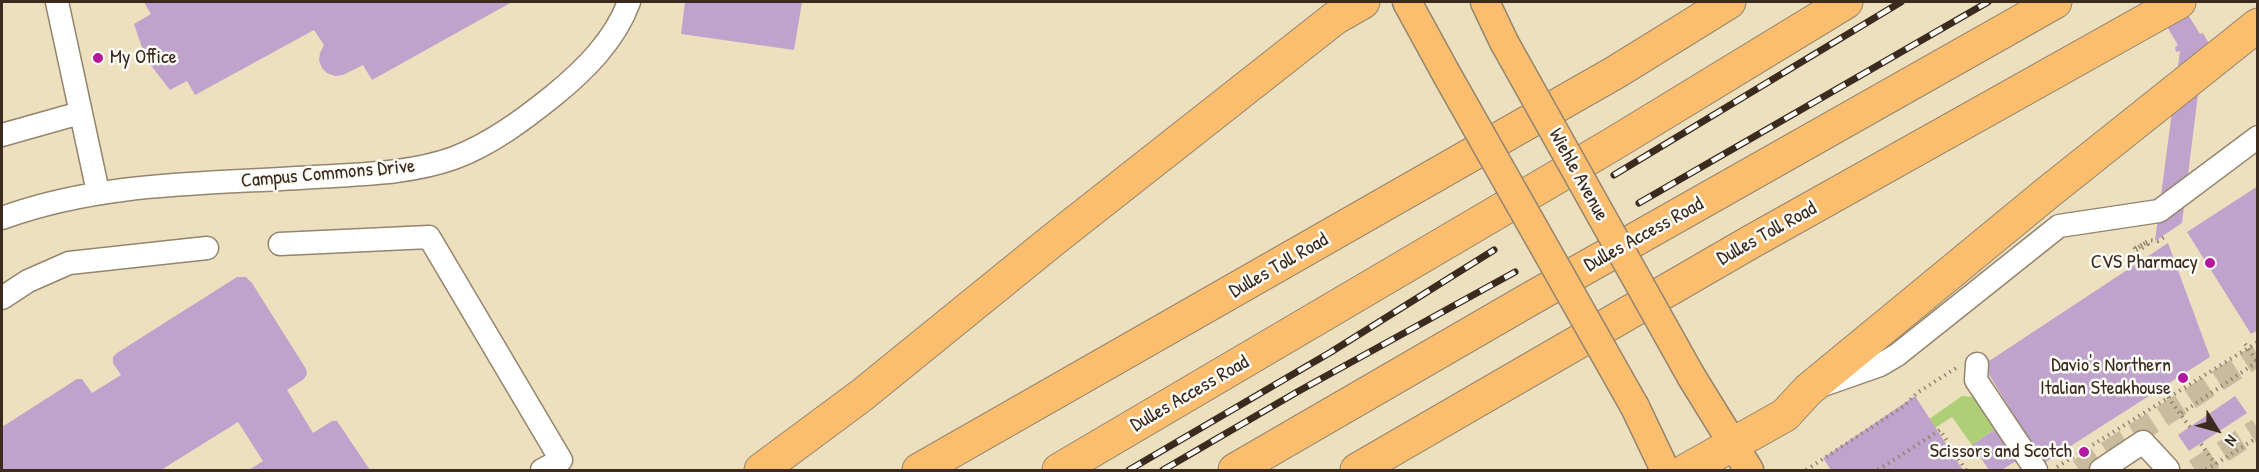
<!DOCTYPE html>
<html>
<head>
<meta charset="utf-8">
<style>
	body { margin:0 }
	#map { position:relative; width:2259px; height:472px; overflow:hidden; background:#ede0be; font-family:"Patrick Hand",sans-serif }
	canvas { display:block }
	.frame { position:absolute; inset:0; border:3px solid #3b2a1e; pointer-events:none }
	.north { position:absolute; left:2187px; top:400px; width:60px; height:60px; -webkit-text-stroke:4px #fdfcf7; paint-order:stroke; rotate:127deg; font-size:16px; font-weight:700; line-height:24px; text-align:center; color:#3b2a1e }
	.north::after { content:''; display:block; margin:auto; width:21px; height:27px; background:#3b2a1e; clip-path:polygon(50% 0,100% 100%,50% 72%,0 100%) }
</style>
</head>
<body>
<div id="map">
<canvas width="2259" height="472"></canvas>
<div class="frame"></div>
<div class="north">N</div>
</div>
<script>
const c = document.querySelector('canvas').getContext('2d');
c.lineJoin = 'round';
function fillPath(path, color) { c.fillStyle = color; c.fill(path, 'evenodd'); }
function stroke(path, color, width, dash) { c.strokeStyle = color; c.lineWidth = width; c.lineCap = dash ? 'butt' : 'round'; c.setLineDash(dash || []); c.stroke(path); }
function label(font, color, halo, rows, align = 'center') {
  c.font = font + ' "Patrick Hand",sans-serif'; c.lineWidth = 5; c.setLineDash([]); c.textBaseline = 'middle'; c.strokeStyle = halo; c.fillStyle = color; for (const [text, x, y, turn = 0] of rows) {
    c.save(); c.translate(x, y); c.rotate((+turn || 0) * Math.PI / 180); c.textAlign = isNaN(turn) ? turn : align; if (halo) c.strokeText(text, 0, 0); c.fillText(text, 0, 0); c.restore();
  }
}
const green = new Path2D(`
	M1962,396L1975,397L1997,428L1972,445L1952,417L1930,431L1922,424Z`);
const building = new Path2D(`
	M144,2H512L372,80L363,65L343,75L335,76L327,73L322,68L319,60L320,53L324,45L314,30L195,95L187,81L170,90L146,59L134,24L151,14Z
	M685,2H802L794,50L681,34Z
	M2152,2H2180L2200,34L2203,33L2208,42L2207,54H2203L2182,223L2155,241L2180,51L2176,52L2175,47L2178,45Z
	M2258,186V330L2251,334L2187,232Z
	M2168,243L2210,357L2044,463L1983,365Z
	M237,277H246L252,283L306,369L307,374L304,379L287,390L313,433L332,421H337L370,470H249L263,461L238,422L161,470H2V427L77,379H82L92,393L121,375L113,363V357L117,353Z
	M1915,396L1963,470H1831L1823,458Z
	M2235,396L2247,413L2189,451L2178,435Z
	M2000,426L2022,457L2002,470H1989L1972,445Z`);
const minorTunnel = new Path2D(`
	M2079,470L2258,355
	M2195,470L2258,429`);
const path = new Path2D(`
	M2134,247L2136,249L2147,242L2148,244L2137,252L2135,249L2149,240L2158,241L2167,235
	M2245,344L2258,363
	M2168,397L2180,414
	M2190,427L2180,414L2257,362
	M2201,444L2215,464
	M2057,467L2258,342
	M1806,470L1904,406L1917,393L1956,368
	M1878,470L1940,430L1966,470
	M2206,470L2258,437`);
const minor = new Path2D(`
	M57,2L98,192
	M2,135L80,113
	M2,218C103,181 209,184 315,177C361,174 409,174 454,158C491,144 523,120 553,96C585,70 615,40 629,2
	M280,244L429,237L561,460L542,470
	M2,298L28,281L69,263L207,248
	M1977,364L1976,380L2036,470
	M1823,385L1880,365L1897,355L2059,226L2159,211L2258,137
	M2101,470L2143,442L2168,469L2165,470`);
const major = new Path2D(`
	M1407,2L1447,75
	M1485,2L1504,42
	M1691,376L1749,470
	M1635,407L1665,470`);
const highway = new Path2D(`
	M761,470L862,395L1053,240L1335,18L1363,2
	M919,470L1616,72L1729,2
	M1059,470L1613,144L1846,2
	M1235,470L1530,299L2055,2
	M1357,470L1749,243L2179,2
	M1687,470L1785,415L1808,390L2046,194L2258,25`);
const rail = new Path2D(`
	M1614,175L1901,2
	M1639,203L1988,2
	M1129,470L1331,352L1494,250
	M1163,470L1297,392L1515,272`);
const majorBridge = new Path2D(`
	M1504,42L1691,376
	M1447,75L1635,407`);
const markers = [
	[98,58,6,"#b5179e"],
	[2210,263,6,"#b5179e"],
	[2183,378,6,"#b5179e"],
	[2084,452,6,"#b5179e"]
];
const poiNames = [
	["My Office",110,58,"left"],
	["CVS Pharmacy",2198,263],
	["Davio's Northern",2171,366],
	["Italian Steakhouse",2171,389],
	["Scissors and Scotch",2072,452]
];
const streetNames = [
	["Campus Commons Drive",328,174,-5],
	["Wiehle Avenue",1578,175,61],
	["Dulles Toll Road",1767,234,-29],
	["Dulles Access Road",1644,235,-29],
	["Dulles Toll Road",1279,266,-30],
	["Dulles Access Road",1190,394,-30]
];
fillPath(green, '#afcf77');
fillPath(building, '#bfa3cc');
stroke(minorTunnel, '#c9bc9e', 22, [22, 11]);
stroke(minor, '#94856e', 25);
stroke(major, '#94856e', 31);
stroke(highway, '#94856e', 35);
stroke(path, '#94856e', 4, [1.5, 4.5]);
stroke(minor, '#fff', 22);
stroke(major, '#fabe6e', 28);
stroke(highway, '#fabe6e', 33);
stroke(rail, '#3b2a1e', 7);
stroke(rail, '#fdfcf7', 4.5, [14]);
stroke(majorBridge, '#94856e', 31, []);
stroke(majorBridge, '#fabe6e', 28);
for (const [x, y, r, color] of markers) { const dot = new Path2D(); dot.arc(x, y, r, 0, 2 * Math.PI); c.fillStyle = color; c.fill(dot); stroke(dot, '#fdfcf7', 2); }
label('20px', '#3b2a1e', '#fdfcf7', poiNames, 'right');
label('20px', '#3b2a1e', '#fdfcf7', streetNames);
</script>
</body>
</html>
